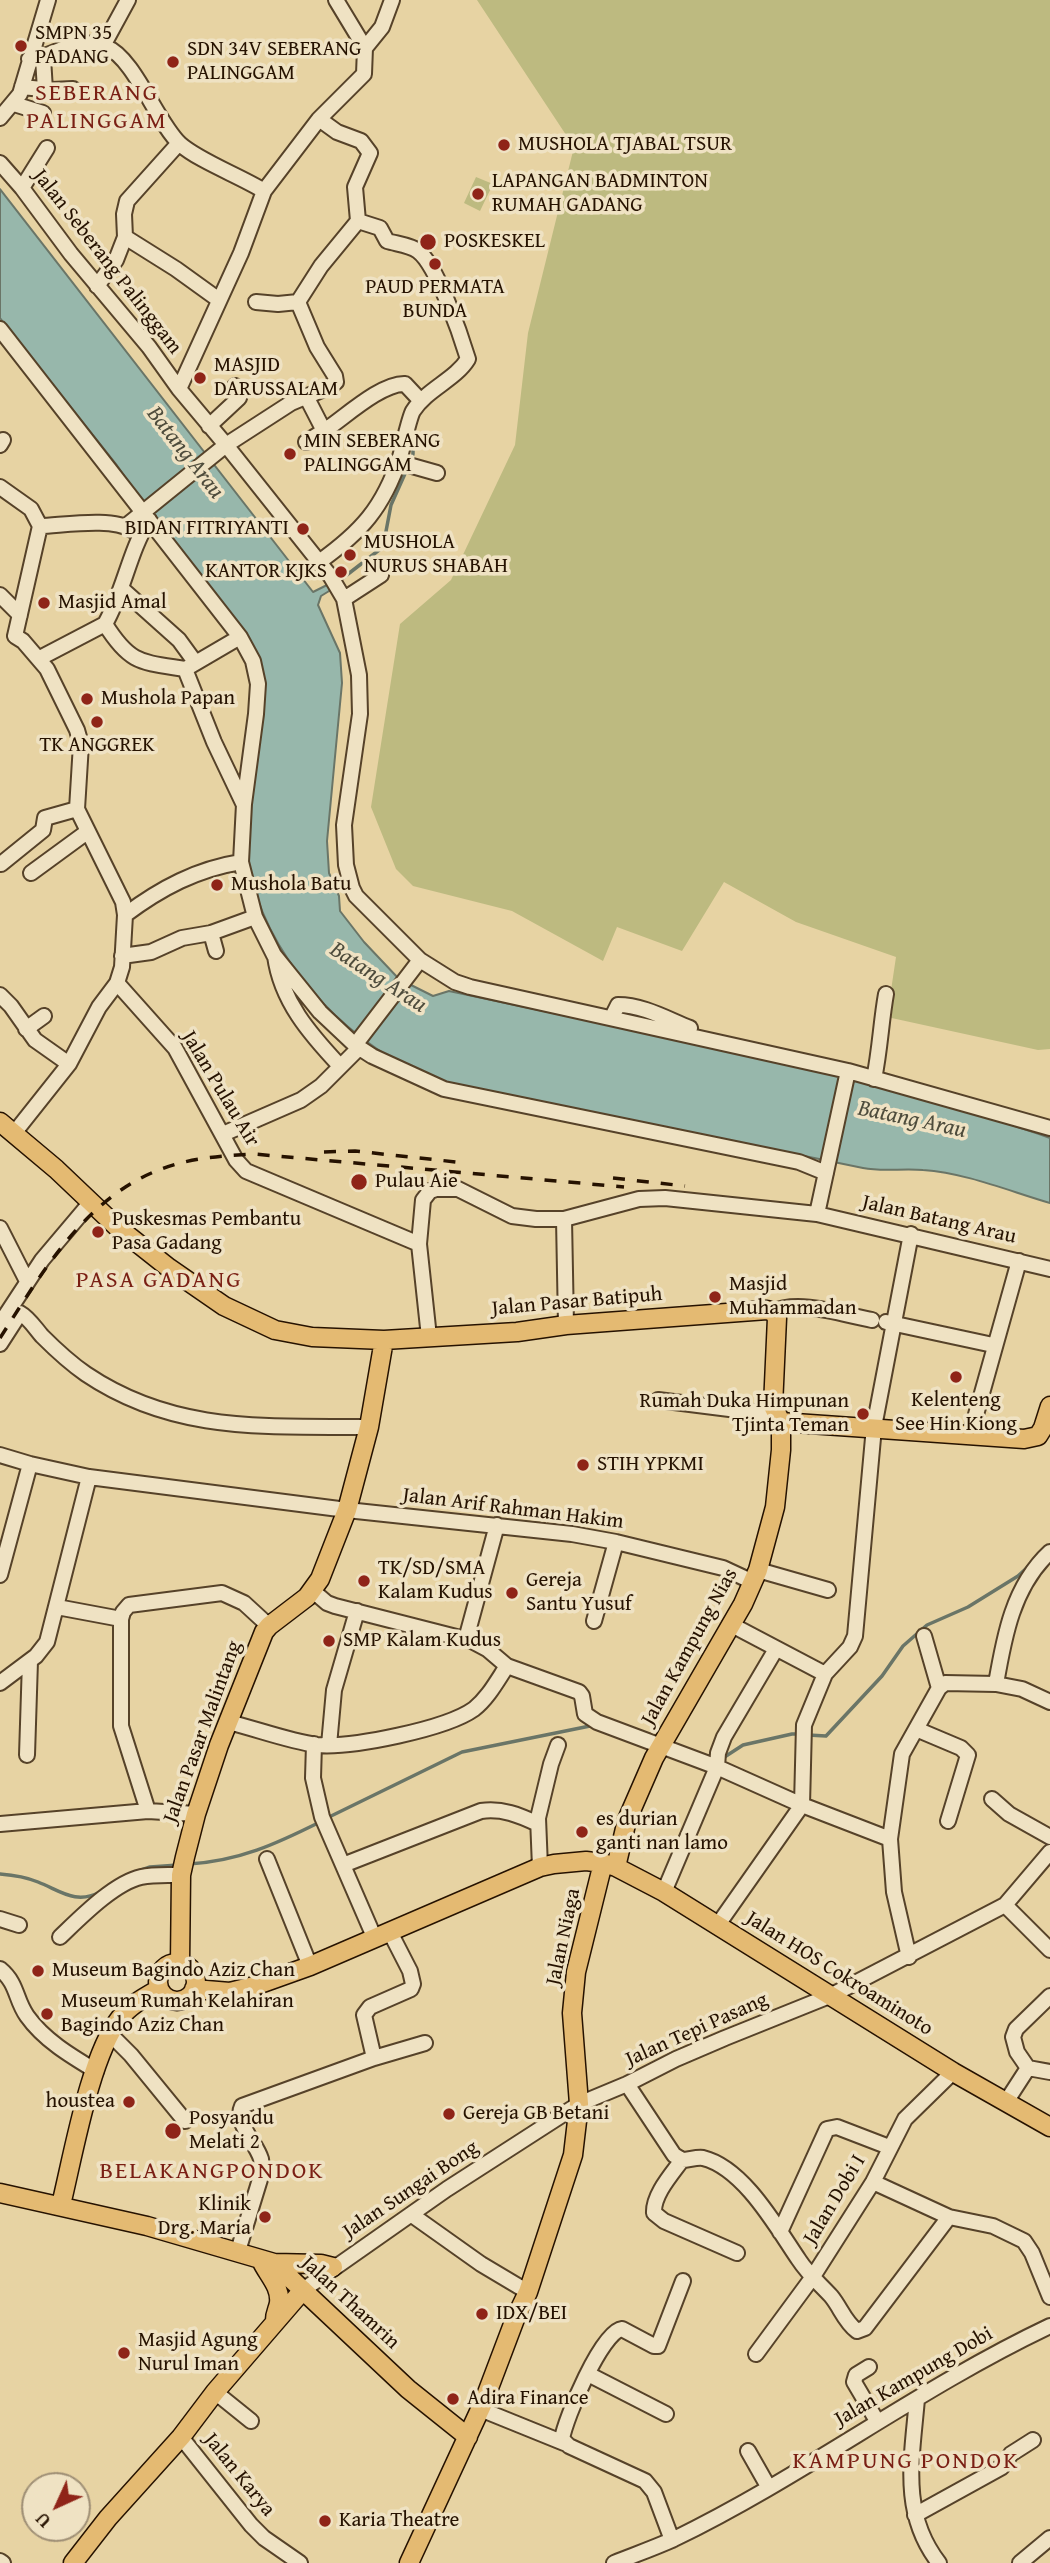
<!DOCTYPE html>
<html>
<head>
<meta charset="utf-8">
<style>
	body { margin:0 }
	#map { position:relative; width:1050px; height:2563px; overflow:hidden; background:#e7d3a3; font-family:"Gentium Book Plus",serif }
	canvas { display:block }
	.north { position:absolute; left:21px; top:2472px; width:70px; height:70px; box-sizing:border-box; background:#efe2c3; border:2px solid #9f8f75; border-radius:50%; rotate:225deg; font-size:19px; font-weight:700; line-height:28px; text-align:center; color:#261200 }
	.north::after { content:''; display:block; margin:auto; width:24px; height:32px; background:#8f2418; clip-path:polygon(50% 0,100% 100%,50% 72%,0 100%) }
</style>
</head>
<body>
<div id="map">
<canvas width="1050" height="2563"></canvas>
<div class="north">U</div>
</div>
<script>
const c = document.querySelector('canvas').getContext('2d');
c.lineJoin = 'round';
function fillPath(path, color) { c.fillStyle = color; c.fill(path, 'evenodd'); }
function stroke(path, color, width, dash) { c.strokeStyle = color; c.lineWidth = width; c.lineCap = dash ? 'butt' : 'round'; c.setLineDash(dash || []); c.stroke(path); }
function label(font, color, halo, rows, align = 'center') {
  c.font = font + ' "Gentium Book Plus",serif'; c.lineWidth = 7; c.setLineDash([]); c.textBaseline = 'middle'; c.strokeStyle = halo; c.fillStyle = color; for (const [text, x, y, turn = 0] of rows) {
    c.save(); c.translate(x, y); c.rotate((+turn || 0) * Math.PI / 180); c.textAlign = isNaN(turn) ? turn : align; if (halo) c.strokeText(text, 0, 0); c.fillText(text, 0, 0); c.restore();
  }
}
const green = new Path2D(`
	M477,0H1050V1049L1038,1050L887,1017L896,957L796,922L724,882L682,951L617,927L603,961L512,911L413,886L396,869L371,807L400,624L451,580L515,445L528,333L574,147Z
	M476,177L493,184L480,211L464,203Z`);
const water = new Path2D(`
	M0,189L313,592L333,582L334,588L321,596L318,605L340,653L342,683L327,841L329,873L339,896L340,911L364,942L399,979L433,996L449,991L841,1074L920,1095L1039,1134L1050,1138V1203C1009,1191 966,1173 923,1170C903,1168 883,1172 863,1168L434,1080C420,1073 405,1066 391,1058C313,1011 244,921 246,827C246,811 252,795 254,779C260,744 264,702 257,667L116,464L0,318Z`);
const stream = new Path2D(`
	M411,460L413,454V433
	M339,581L383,547L391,505L408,467
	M808,1735L826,1736L882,1676L903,1646L927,1625L968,1607L1018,1576L1031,1564
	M723,1758L743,1745L792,1734H800
	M327,1818L462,1752L590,1726
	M189,1864C239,1861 276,1844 320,1822
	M0,1874C13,1875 26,1877 38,1882C61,1891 76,1905 100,1892
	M127,1875L150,1867L178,1865`);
const minor = new Path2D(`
	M103,46L128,0
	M365,48L382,27L392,0
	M43,58L45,90
	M29,59C59,57 71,35 106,47C134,57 157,123 180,144C199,161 240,176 264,191L241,253L179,389
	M22,87L52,90L73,89
	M14,104L43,113
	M0,118L20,94L48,0
	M0,163L22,188L71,254L149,347L179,389L226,445L331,577L344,599L359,675L360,714L344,825L346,865L352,888L356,896L420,960L455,982L470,987L848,1071L1050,1128
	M22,188L47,148
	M264,191L319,119L364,74L365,48L336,0
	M125,237L176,269L219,300
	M97,286L116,260L125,237L124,214L127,201L179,143
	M256,302L278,304L298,302
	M0,329L240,637L253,661L258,684L256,714L244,804L241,862
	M306,396L324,431C344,418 381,383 405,384L420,400
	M209,426L239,398L240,393L235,386
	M306,442L324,431
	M0,445L3,440
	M398,462L437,473
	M0,487L31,509L40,526L15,636
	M40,526C65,525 113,517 132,530
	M126,526L226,445L291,403L329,387L336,382L335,376L317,347L298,302L321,266L358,221L355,187L370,153L361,141L337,132L319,119
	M319,562C361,532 383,508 400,457C403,447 409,418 413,411C427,389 455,380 468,359C461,336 437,265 418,251C410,245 397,244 387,241L380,228L358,221
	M122,589L179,640L195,662
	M0,595L20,615
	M344,599L381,575
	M105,624C124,591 129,552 149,520
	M40,658L105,624C130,664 141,662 185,669L214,742L243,803
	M187,668L240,637
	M1,864L43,830L45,818L77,809
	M31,873L87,832
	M125,915C161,888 197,869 241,862L255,917L274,955L320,1012L355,1045L372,1056L444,1089L799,1162L826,1173
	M211,933L216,951
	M122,956L151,952L182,938L211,933L255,917
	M275,956C281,1001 310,1034 340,1066
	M117,983L175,1048L236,1160L246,1171L419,1244
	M0,995L11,1006L35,1040L69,1064
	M612,1017L618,1005C643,1005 667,1019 690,1028
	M26,1029L44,1016
	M355,1045L420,960
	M874,1079C880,1050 881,1022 886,994
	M15,1132L69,1064L99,1007L117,983L122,967L125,915L123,902L77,809L81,744L77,730L47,669L23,641L15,636
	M223,1134L301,1100L321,1086L359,1048
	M817,1214L848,1071
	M564,1219L566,1325
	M0,1228L27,1281
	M773,1312C798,1299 844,1315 872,1320
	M886,1322L993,1345
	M0,1324L42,1260L91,1202
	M429,1337L419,1244L423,1200L430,1191L436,1189H458L512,1216L536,1219H564L639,1199L665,1198L817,1214L1050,1269
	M0,1344L20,1313C29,1318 35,1328 42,1336C55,1349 70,1363 86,1374C175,1434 267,1426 369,1427
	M658,1400L777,1415
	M970,1436L1019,1261
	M0,1455L30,1464L89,1477L347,1510L572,1534L616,1542L723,1568L753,1582
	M758,1570L828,1590
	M0,1575L30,1464
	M313,1591L327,1603L335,1606L472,1641L487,1649L507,1666L579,1692L582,1696L585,1714L597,1722L717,1767L802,1805L890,1839
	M57,1607L121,1619
	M594,1621L616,1542
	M730,1624L825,1674
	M924,1636L939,1688
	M466,1639L497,1525
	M0,1683L36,1656L47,1642L89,1477
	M996,1684C1004,1637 1013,1586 1050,1552
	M228,1722C257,1729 288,1741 317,1745C352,1748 446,1729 474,1709C488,1698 497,1681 507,1666
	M916,1729L961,1748L968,1755L948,1821
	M314,1744L313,1778L322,1817L375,1939
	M329,1745L334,1690L357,1611
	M27,1755L30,1661
	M992,1799L1009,1814L1050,1837
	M148,1811L121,1726V1619L123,1612L129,1605L222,1593L244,1603L269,1626
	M0,1824L148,1811L196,1814
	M267,1859L310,1966
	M343,1865L481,1811C502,1808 519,1815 538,1824
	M540,1867L538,1818L551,1764L558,1745
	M664,1892L717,1767L718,1753L724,1737L776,1649
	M1005,1905L1050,1950
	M0,1919L19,1925
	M717,1926L802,1805L804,1725L825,1674L850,1647L855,1636L874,1427L911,1234
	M60,1937C80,1918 114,1883 141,1877C154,1874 168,1875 181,1875
	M909,1957L894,1892L890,1839L902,1754L939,1688L945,1683L996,1684L1022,1689L1050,1702
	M0,1969C18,1984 15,1999 27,2016C44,2040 71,2056 96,2071
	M109,2033L131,2055L185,2121
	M374,2058L425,2043
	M1028,2068L1017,2052L1013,2037L1016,2029L1050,1996
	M627,2084L674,2155L682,2160C689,2160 696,2157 703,2158C744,2168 777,2228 799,2260C808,2274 820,2284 831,2296C841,2308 844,2321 857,2331L865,2328L949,2217
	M1006,2102L1028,2068L1050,2072
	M682,2160C671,2175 653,2195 654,2213L664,2221L737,2253
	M873,2182L949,2217L993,2226L1024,2241L1032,2253L1050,2297
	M412,2215L481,2264L528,2292
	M780,2232L827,2129L837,2127L889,2147
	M238,2251L261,2176C261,2170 262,2164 261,2159C256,2142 234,2123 242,2106L374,2058L364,2015L370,2007L411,1989L413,1984L410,1971L390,1932
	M303,2290L447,2189L579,2104L627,2084L676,2059L725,2038L832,1995L1005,1905L1050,1852
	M756,2354L812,2278L873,2182L905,2119L953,2072
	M869,2367L856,2375L854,2382L877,2421
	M588,2374L666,2414
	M215,2392L251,2421
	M917,2399C912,2458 900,2513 939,2563
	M480,2409L564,2443
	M181,2437L251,2525L264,2538L300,2563
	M748,2451L769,2488
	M915,2515L1002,2467L1011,2454L1033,2440
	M672,2540L654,2492L645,2481L569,2446L562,2439C565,2419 602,2331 622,2329L654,2346H658L683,2281
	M0,2561L3,2563
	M614,2563C634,2555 654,2548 674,2539C804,2476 919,2388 1050,2326
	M1020,2563L1050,2538`);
const major = new Path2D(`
	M0,1122L56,1169L116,1226L169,1268L224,1306L275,1330L312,1337L384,1340L517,1332L566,1325L767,1310L773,1312L777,1318L773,1406L781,1422
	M781,1422L1024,1439L1038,1436L1043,1428L1050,1406
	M616,1867L627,1820L654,1758L743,1604L758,1570L775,1507L781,1450V1422
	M180,1963L181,1875L185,1857L196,1814L219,1745L264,1632L269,1626L307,1597L320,1579L347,1510L369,1427L384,1340
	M158 1982a19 19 0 1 1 38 0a19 19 0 1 1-38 0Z
	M194,1989L230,1992L254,1986L310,1966L540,1867L554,1864L586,1861L603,1863L616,1867L664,1892L953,2072L1050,2127
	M0,2193L147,2226L274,2263L408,2389L468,2437
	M61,2205C73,2156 90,2056 120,2018C130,2005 145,1997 159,1989
	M261,2260C267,2274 281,2286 279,2303C278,2309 275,2313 275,2320
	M274,2263L321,2264L333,2267
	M73,2563L108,2518L181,2437L215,2392L303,2290
	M409,2563L484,2401L515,2319L528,2292L573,2155L579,2104L572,2013L576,1972L603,1863`);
const rail = new Path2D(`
	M324,1152L355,1151L456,1162
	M613,1178L685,1186
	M0,1338C50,1260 99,1174 200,1159C218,1156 236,1155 254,1154L624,1187`);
const markers = [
	[21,46,7,"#8f2418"],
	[173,62,7,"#8f2418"],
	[504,145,7,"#8f2418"],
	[478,194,7,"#8f2418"],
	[428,242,9,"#8f2418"],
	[435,264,7,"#8f2418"],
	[200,378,7,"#8f2418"],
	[290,454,7,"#8f2418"],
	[303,529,7,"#8f2418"],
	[350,555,7,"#8f2418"],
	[341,572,7,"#8f2418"],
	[44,603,7,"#8f2418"],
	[87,699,7,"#8f2418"],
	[97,722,7,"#8f2418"],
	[217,885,7,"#8f2418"],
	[359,1182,9,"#8f2418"],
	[98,1232,7,"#8f2418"],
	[715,1297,7,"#8f2418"],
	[956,1377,7,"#8f2418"],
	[863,1414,7,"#8f2418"],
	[583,1465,7,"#8f2418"],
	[364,1581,7,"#8f2418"],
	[512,1593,7,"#8f2418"],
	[329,1641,7,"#8f2418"],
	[582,1832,7,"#8f2418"],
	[38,1971,7,"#8f2418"],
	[47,2014,7,"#8f2418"],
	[129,2102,7,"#8f2418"],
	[449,2114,7,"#8f2418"],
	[173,2131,9,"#8f2418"],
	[265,2217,7,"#8f2418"],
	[482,2314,7,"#8f2418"],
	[124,2353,7,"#8f2418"],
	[453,2399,7,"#8f2418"],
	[325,2521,7,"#8f2418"]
];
const poiNames = [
	["SMPN 35",35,34],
	["PADANG",35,58],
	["SDN 34V SEBERANG",187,50],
	["PALINGGAM",187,74],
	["MUSHOLA TJABAL TSUR",518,145],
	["LAPANGAN BADMINTON",492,182],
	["RUMAH GADANG",492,206],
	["POSKESKEL",444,242],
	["PAUD PERMATA",435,288,"center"],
	["BUNDA",435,312,"center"],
	["MASJID",214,366],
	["DARUSSALAM",214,390],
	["MIN SEBERANG",304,442],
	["PALINGGAM",304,466],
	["BIDAN FITRIYANTI",289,529,"right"],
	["MUSHOLA",364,543],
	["NURUS SHABAH",364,567],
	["KANTOR KJKS",327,572,"right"],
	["Masjid Amal",58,603],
	["Mushola Papan",101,699],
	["TK ANGGREK",97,746,"center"],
	["Mushola Batu",231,885],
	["Pulau Aie",375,1182],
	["Puskesmas Pembantu",112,1220],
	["Pasa Gadang",112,1244],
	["Masjid",729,1285],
	["Muhammadan",729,1309],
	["Kelenteng",956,1401,"center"],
	["See Hin Kiong",956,1425,"center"],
	["Rumah Duka Himpunan",849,1402,"right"],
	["Tjinta Teman",849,1426,"right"],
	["STIH YPKMI",597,1465],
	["TK/SD/SMA",378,1569],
	["Kalam Kudus",378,1593],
	["Gereja",526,1581],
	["Santu Yusuf",526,1605],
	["SMP Kalam Kudus",343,1641],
	["es durian",596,1820],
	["ganti nan lamo",596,1844],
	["Museum Bagindo Aziz Chan",52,1971],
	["Museum Rumah Kelahiran",61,2002],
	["Bagindo Aziz Chan",61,2026],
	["houstea",115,2102,"right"],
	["Gereja GB Betani",463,2114],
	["Posyandu",189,2119],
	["Melati 2",189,2143],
	["Klinik",251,2205,"right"],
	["Drg. Maria",251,2229,"right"],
	["IDX/BEI",496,2314],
	["Masjid Agung",138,2341],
	["Nurul Iman",138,2365],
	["Adira Finance",467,2399],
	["Karia Theatre",339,2521]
];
const streetNames = [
	["Jalan Seberang Palinggam",107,262,52],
	["Jalan Pulau Air",220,1089,59],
	["Jalan Batang Arau",939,1220,13],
	["Jalan Pasar Batipuh",577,1302,-5],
	["Jalan Arif Rahman Hakim",513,1509,7],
	["Jalan Kampung Nias",690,1647,-61],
	["Jalan Pasar Malintang",203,1732,-70],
	["Jalan Niaga",564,1937,-78],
	["Jalan HOS Cokroaminoto",839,1974,32],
	["Jalan Tepi Pasang",697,2030,-24],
	["Jalan Sungai Bong",411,2190,-34],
	["Jalan Dobi I",835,2200,-59],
	["Jalan Thamrin",350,2303,43],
	["Jalan Kampung Dobi",914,2377,-30],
	["Jalan Karya",239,2475,51]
];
const waterNames = [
	["Batang Arau",185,453,52],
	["Batang Arau",378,978,33],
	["Batang Arau",912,1120,12]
];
const quarterNames = [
	["SEBERANG",97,94],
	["PALINGGAM",97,122],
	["PASA GADANG",159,1281],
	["BELAKANGPONDOK",212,2172],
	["KAMPUNG PONDOK",906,2462]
];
fillPath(green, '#bdba80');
fillPath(water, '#97b7ab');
stroke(water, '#6a7567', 2);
stroke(stream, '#6a7567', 3.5);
stroke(minor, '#564229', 18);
stroke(major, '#261200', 21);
stroke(minor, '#efe2c3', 14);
stroke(major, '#e4ba72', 18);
stroke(rail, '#261200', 3.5, [12, 12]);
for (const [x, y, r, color] of markers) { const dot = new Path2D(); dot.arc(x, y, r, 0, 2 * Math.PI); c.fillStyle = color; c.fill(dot); stroke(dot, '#efe2c3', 2.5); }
label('21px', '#261200', '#efe2c3', poiNames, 'left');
label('21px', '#261200', '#efe2c3', streetNames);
label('italic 23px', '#4e4c3c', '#efe2c3', waterNames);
c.letterSpacing = '2px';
label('24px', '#7a1f14', '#efe2c3', quarterNames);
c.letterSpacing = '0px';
</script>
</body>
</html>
